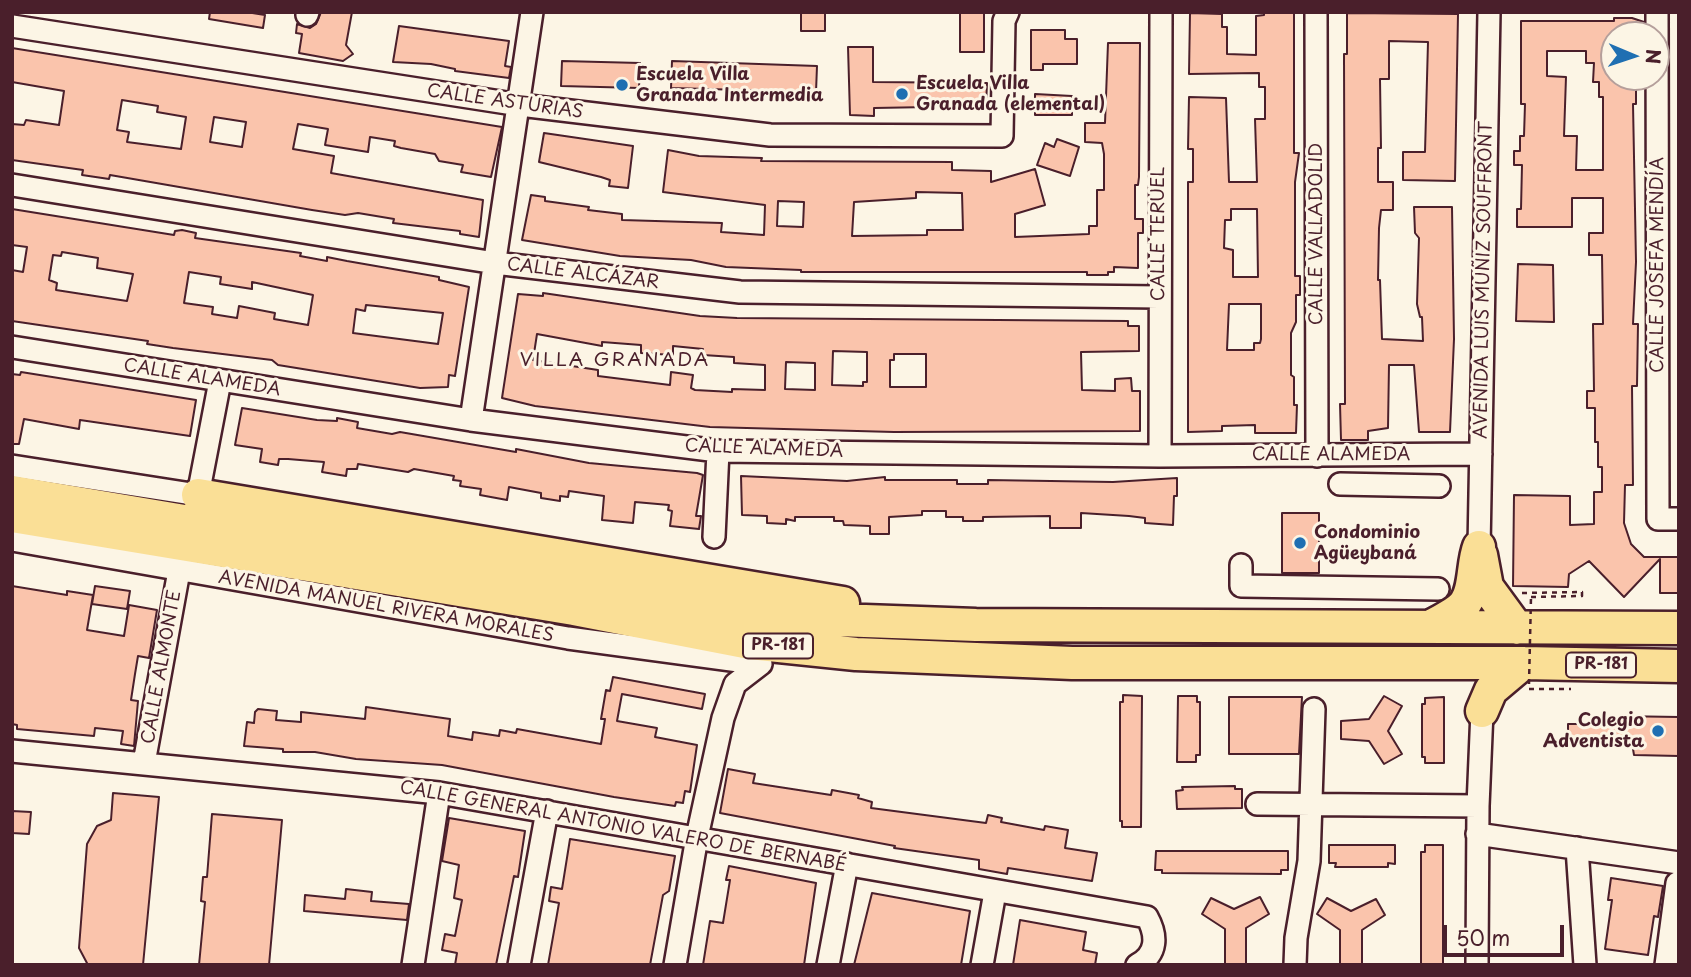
<!DOCTYPE html>
<html>
<head>
<meta charset="utf-8">
<style>
	body { margin:0 }
	#map { position:relative; width:1691px; height:977px; overflow:hidden; background:#fcf5e5; font-family:"Playpen Sans",sans-serif }
	canvas { display:block }
	.frame { position:absolute; inset:0; border:14px solid #4a1f2b; pointer-events:none }
	.north { position:absolute; left:1600px; top:21px; width:70px; height:70px; box-sizing:border-box; background:#fcf5e5; border:2px solid #b59f9b; border-radius:50%; rotate:92deg; font-size:19px; font-weight:700; line-height:28px; text-align:center; color:#4a1f2b }
	.north::after { content:''; display:block; margin:auto; width:24px; height:32px; background:#1f6fb2; clip-path:polygon(50% 0,100% 100%,50% 72%,0 100%) }
	.scale { position:absolute; left:1443px; top:925px; width:121px; height:32px; box-sizing:border-box; border:4px solid #4a1f2b; border-top:0; padding-left:9px; font-size:21px; line-height:24px; white-space:nowrap; color:#4a1f2b; -webkit-text-stroke:5px #fcf5e5; paint-order:stroke }
</style>
</head>
<body>
<div id="map">
<canvas width="1691" height="977"></canvas>
<div class="frame"></div>
<div class="north">N</div>
<div class="scale">50 m</div>
</div>
<script>
const c = document.querySelector('canvas').getContext('2d');
c.lineJoin = 'round';
function fillPath(path, color) { c.fillStyle = color; c.fill(path, 'evenodd'); }
function stroke(path, color, width, dash) { c.strokeStyle = color; c.lineWidth = width; c.lineCap = dash ? 'butt' : 'round'; c.setLineDash(dash || []); c.stroke(path); }
function label(font, color, halo, rows, align = 'center') {
  c.font = font + ' "Playpen Sans",sans-serif'; c.lineWidth = 6; c.setLineDash([]); c.textBaseline = 'middle'; c.strokeStyle = halo; c.fillStyle = color; for (const [text, x, y, turn = 0] of rows) {
    c.save(); c.translate(x, y); c.rotate((+turn || 0) * Math.PI / 180); c.textAlign = isNaN(turn) ? turn : align; if (halo) c.strokeText(text, 0, 0); c.fillText(text, 0, 0); c.restore();
  }
}
const building = new Path2D(`
	M210,12H246L265,15L263,28L209,19Z
	M321,12H352L346,45L353,54L343,61L299,53L302,34L296,33L297,24L310,28L316,24Z
	M801,12H825V31H801Z
	M960,12H984V52H960Z
	M1264,12H1294V153H1299L1295,182V276H1300V295H1296V322L1291,333V375L1294,377V405H1297L1296,433H1255V425L1222,426V431L1188,432V182H1193V149H1188L1189,97L1226,98L1229,182H1257L1255,119H1265V87H1259V73L1189,74L1190,13L1222,14V27H1227V54L1256,55V16L1264,15ZM1231,209H1257L1258,277H1233V250L1224,248L1225,220H1231ZM1229,304H1261V339L1260,343H1254V350H1227Z
	M1347,13L1458,14L1455,181L1403,180V152H1425L1428,42L1389,41V79H1380L1381,148H1378V182H1393V210H1381L1379,228L1378,280H1380L1382,339L1423,341L1422,317H1420L1417,304L1419,238L1415,233L1414,207H1452L1454,339L1450,432H1419L1414,365H1389L1388,428L1368,431V440H1341L1340,404H1345L1344,54H1347Z
	M1614,18H1632L1644,22V35H1614V77H1636V104H1633L1636,262L1633,324H1638L1637,386H1632L1633,485H1625L1624,523L1631,544L1644,557H1679V593H1660V559L1624,597L1589,561L1569,574L1568,587L1513,586L1514,495L1570,496V525L1594,524V492H1602V467H1598V442H1595V408H1587V391H1594L1593,324H1603L1602,255H1589V233H1603V198H1572V227H1517V209H1521L1522,165H1514V151H1520V136H1524L1525,104H1521V21H1614ZM1547,51H1586V63H1594L1593,82H1599V97H1603V170H1576L1577,136H1564L1566,77L1547,76Z
	M399,26L509,41L505,66L511,67L509,78L455,71V69L431,64L393,62Z
	M1031,30H1065V39H1077V64H1043V70H1031Z
	M1108,43H1140L1139,177L1138,185H1135V219H1143V233H1138V268L1114,267V272H1108V275H1087V272H801V270L726,267L691,260L620,256L522,240L531,195L545,197V201L589,207L588,210L622,214V220L722,223L721,232L764,235L765,205L663,192L668,150L699,156L762,158L761,161L952,162V170L991,171V182L1035,169L1045,205L1015,214V237L1089,234V226H1097V190H1104V154L1102,143L1085,142V123H1105ZM916,192L962,193L963,230H927V235L852,236L854,202L916,198ZM778,201L804,202L803,227L777,226Z
	M848,47H873V82L987,83L986,106L874,108V116L850,115Z
	M12,48L502,127L491,177L461,172L463,165L439,161L435,154L401,148L394,146L395,141L370,137L368,152L325,145L328,129L298,124L293,149L334,156L331,173L483,200L479,237L460,234V231L393,223L394,219L358,213L345,215L312,210L110,175L109,179L82,175L83,170L12,160V124L24,125L26,120L59,125L64,91L12,82ZM122,100L158,106L157,112L186,117L181,149L127,142L129,132L117,130ZM214,117L246,122L242,147L210,142Z
	M562,61L640,63L639,88L561,86Z
	M672,61L817,66L816,92L671,88Z
	M1035,94L1072,96V115H1035Z
	M544,133L633,146L628,188L609,186L610,180L601,177L539,162Z
	M1057,139L1079,147L1070,176L1037,165L1045,143L1054,147Z
	M12,209L174,235L175,231L182,230L196,233L195,238L301,253L300,256L327,261V257L347,261L439,277V280L469,287L455,376L449,375L448,387L420,388L278,365L272,360L173,348L147,344L148,341L12,321V270L23,272L27,247L12,245ZM62,252L98,258L97,268L133,274L127,301L56,290L57,283L49,280L53,255L61,256ZM189,272L221,277L220,284L252,289V282L313,295L308,325L274,319L275,313L239,306L237,318L212,314L213,307L184,303ZM366,305L443,313L438,344L353,333L356,309L365,311Z
	M1518,264L1553,265L1554,322L1516,321Z
	M543,293L700,316L737,318L1128,321V326H1139V351L1081,352L1082,390L1115,391V379L1131,378L1132,391H1140V431L894,432L710,427L535,406L502,398L518,294L543,296ZM537,334L602,346V342L641,345V353L673,355V346L703,349V355L734,357V363L765,365V390L732,389V392L695,390L691,388L693,375L671,372L670,385L598,376V370L533,360ZM833,351L867,352V382H863V386L832,385ZM894,354H926V387H890V360H894ZM786,362L815,363V390L785,389Z
	M21,372L196,400L190,436L80,420L79,429L24,419L19,444H12V374L20,375Z
	M242,408L317,420L337,421V418L358,422L357,428L392,434L400,432L516,452V449L589,463L697,473L703,475L696,516H701L699,529L670,526L672,511L668,510L669,505L635,502L633,523L602,520L604,496L569,491L568,497L560,496V501L541,498V493L509,487L507,500L480,495L481,489L460,486L461,481L453,480L454,476L414,469L408,472L358,464L357,469H347L346,476L322,472L324,462L288,459H279L278,465L260,462L262,449L235,445Z
	M741,476L847,481L885,477V480H957V484H988V480L1113,482L1177,478V496H1174L1173,525L1145,523V518L1129,516L1081,513V528H1050V516L983,517V521H963V517H946V511H922V515L889,517V534H870V526L844,525L843,521H834V517H795V521L786,519V524L767,523V516L742,515Z
	M1282,513H1319V573H1282Z
	M12,586L67,595V591L93,595L87,630L124,636L129,605L157,610L149,658L138,656L135,674L131,700L138,701L134,746L121,744L123,731L95,728L94,736L17,729V725L12,724Z
	M95,586L130,591L127,609L92,604Z
	M613,677L705,694L702,709L622,694L617,721L657,728L655,737L697,745L690,792L685,791L683,803L676,802L675,806L614,797L442,765L356,759L315,752H283V749L244,746L247,722L254,723L255,712L258,709L277,711L276,720L301,722V712L365,719L366,707L450,719L448,736L472,740L473,732L499,736L500,730L516,733L517,729L601,744L605,719H601L606,690L610,691Z
	M1123,695L1142,696L1141,827H1122V821H1120V702H1123Z
	M1178,696H1197V702H1200V755H1196V762H1177Z
	M1384,696L1402,706L1388,731L1402,754L1384,764L1369,741L1341,739V721L1369,719Z
	M1229,697H1302L1299,754H1229Z
	M1444,697V763H1425V757H1422V704H1425V698Z
	M1615,716L1679,717V756L1634,755L1632,743L1568,744V724H1614Z
	M728,769L755,774L753,783L831,795L832,790L859,795L858,798L872,802L871,808L986,823L988,815L1002,818L1001,822L1044,830L1045,826L1068,830L1065,848L1097,853L1092,881L1008,868L1007,874L979,869V860L894,848L895,846L720,813Z
	M1235,786V789H1242V808L1177,809L1176,791L1183,790L1182,787Z
	M113,793L159,797L143,965H88L79,948L87,844L97,826L111,820Z
	M12,811L31,812L29,834L12,833Z
	M212,814L282,820L269,965H199L205,902L201,901L203,877H207Z
	M449,818L525,831L518,877L514,876L496,965H455L457,953L442,950L445,934L455,936L462,900L454,898L459,865L442,861Z
	M570,839L675,856L669,891L663,895L650,965H548L559,903L549,901L551,887L562,889Z
	M1329,845H1395V864L1388,863V867H1335L1336,863H1329Z
	M1425,845H1443V965H1421V852H1425Z
	M1156,851H1288V870H1281V874L1162,873V870H1155Z
	M729,866L816,883L804,965H703L710,921L723,923L730,880H726Z
	M1611,878L1663,886L1658,917L1654,916L1648,955L1605,949L1612,900H1608Z
	M346,889L372,892L371,901L409,904L407,920L304,911L305,895L345,899Z
	M872,893L970,911L961,965H854Z
	M1260,897L1269,914L1246,928V965H1225V929L1202,914L1211,898L1234,909Z
	M1327,898L1351,911L1376,899L1385,915L1362,930V965H1340V930L1317,914Z
	M1020,920L1086,932L1083,950L1097,953L1095,965H1013Z`);
const path = new Path2D(`
	M1522,593L1582,592V596L1531,597
	M1529,689H1571`);
const minor = new Path2D(`
	M1316,12L1317,456
	M1657,12L1658,519H1679
	M307,15L308,12
	M12,26L520,105L770,135L1002,136L1004,21L1008,12
	M12,185L495,263L740,292L1159,297
	M12,347L471,420L718,451L1160,456L1481,454
	M471,420L532,12
	M1160,456L1161,12
	M12,466L198,495L220,381
	M1340,484L1439,486
	M714,537L718,451
	M12,540L568,638L761,664
	M1479,547L1489,12
	M1241,565V586L1438,589
	M12,751L439,793L1147,917C1157,935 1158,954 1137,965
	M144,763L179,571
	M1257,804L1478,806
	M1477,834L1679,863
	M1577,848L1585,965
	M413,965L439,793
	M519,965L547,811
	M675,965L697,837L723,718L735,684L761,664
	M828,965L847,864
	M982,965L995,892
	M1295,965L1296,938L1309,861L1314,709
	M1477,965L1478,806L1482,711
	M1666,965L1677,883`);
const highway = new Path2D(`
	M12,492L754,617L976,625L1679,628
	M198,495L843,603
	M12,516L574,609L750,643L856,654L1072,663H1523L1679,666
	M1481,555L1487,587L1517,628
	M1430,627C1439,621 1455,615 1463,606C1476,591 1472,565 1479,547
	M1482,711L1491,690L1523,663`);
const pathBridge = new Path2D(`
	M1529,684L1531,597`);
const markers = [
	[622,85,7,"#1f6fb2"],
	[902,94,7,"#1f6fb2"],
	[1300,543,7,"#1f6fb2"],
	[1658,731,7,"#1f6fb2"]
];
const shields = [
	[778,646,70],
	[1601,665,70]
];
const shieldNames = [
	["PR-181",778,646],
	["PR-181",1601,665]
];
const poiNames = [
	["Escuela Villa",636,75],
	["Granada Intermedia",636,96],
	["Escuela Villa",916,84],
	["Granada (elemental)",916,105],
	["Condominio",1314,533],
	["Agüeybaná",1314,554],
	["Colegio",1644,721,"right"],
	["Adventista",1644,742,"right"]
];
const streetNames = [
	["CALLE ASTURIAS",505,102,8],
	["CALLE TERUEL",1159,234,-90],
	["CALLE VALLADOLID",1317,234,-90],
	["CALLE JOSEFA MENDÍA",1658,265,-90],
	["CALLE ALCÁZAR",583,274,7],
	["AVENIDA LUIS MUÑIZ SOUFFRONT",1484,280,-89],
	["CALLE ALAMEDA",202,378,9],
	["CALLE ALAMEDA",764,449,2],
	["CALLE ALAMEDA",1331,455],
	["AVENIDA MANUEL RIVERA MORALES",386,607,10],
	["CALLE ALMONTE",162,667,-80],
	["CALLE GENERAL ANTONIO VALERO DE BERNABÉ",623,827,10]
];
const neighbourhoodNames = [
	["VILLA GRANADA",615,361]
];
fillPath(building, '#fac4ac');
stroke(building, '#4a1f2b', 2);
stroke(minor, '#4a1f2b', 26);
stroke(highway, '#4a1f2b', 37);
stroke(path, '#4a1f2b', 2.5, [5, 5]);
stroke(minor, '#fcf5e5', 21);
stroke(highway, '#fadf96', 32);
stroke(pathBridge, '#4a1f2b', 2.5, [5, 5]);
for (const [x, y, r, color] of markers) { const dot = new Path2D(); dot.arc(x, y, r, 0, 2 * Math.PI); c.fillStyle = color; c.fill(dot); stroke(dot, '#fcf5e5', 2.5); }
for (const [x, y, w] of shields) { const box = new Path2D(); box.roundRect(x - w / 2, y - 12.5, w, 25, 5); c.fillStyle = '#fcf5e5'; c.fill(box); stroke(box, '#4a1f2b', 2); }
label('bold 16px', '#4a1f2b', null, shieldNames);
label('bold 18px', '#4a1f2b', '#fcf5e5', poiNames, 'left');
label('18px', '#4a1f2b', '#fcf5e5', streetNames);
c.letterSpacing = '2px';
label('19px', '#4a1f2b', '#fcf5e5', neighbourhoodNames);
c.letterSpacing = '0px';
</script>
</body>
</html>
